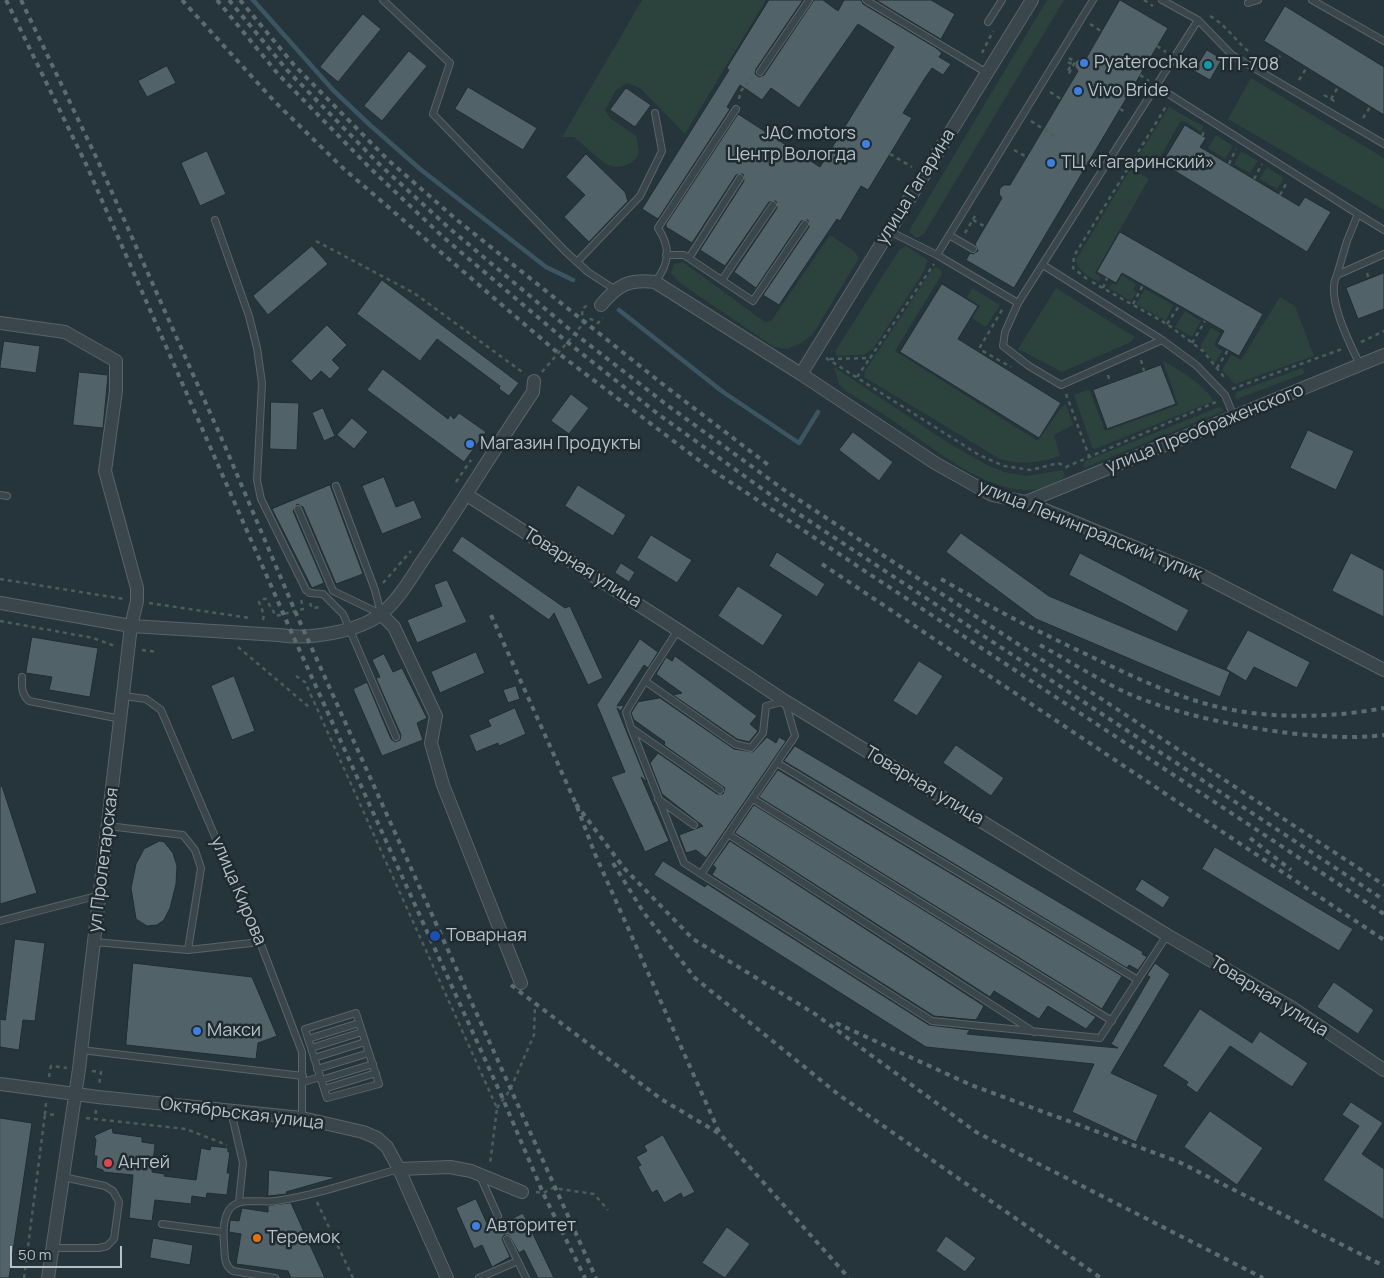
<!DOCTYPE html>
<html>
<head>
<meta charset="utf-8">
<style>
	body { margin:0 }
	#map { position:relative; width:1384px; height:1278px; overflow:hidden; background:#26353c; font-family:Manrope,sans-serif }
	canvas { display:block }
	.scale { position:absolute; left:10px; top:1246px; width:112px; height:22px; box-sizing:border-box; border:2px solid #b6c1c7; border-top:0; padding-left:6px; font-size:15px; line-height:18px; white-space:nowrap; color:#b6c1c7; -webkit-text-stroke:4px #1f2b31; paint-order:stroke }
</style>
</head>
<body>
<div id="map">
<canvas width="1384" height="1278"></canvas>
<div class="scale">50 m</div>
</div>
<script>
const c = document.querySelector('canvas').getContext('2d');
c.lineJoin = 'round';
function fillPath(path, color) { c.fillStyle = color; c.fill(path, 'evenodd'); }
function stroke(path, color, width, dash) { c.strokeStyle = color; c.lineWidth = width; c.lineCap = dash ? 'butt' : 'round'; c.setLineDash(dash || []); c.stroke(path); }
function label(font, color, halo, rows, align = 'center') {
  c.font = font + ' Manrope,sans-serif'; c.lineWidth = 5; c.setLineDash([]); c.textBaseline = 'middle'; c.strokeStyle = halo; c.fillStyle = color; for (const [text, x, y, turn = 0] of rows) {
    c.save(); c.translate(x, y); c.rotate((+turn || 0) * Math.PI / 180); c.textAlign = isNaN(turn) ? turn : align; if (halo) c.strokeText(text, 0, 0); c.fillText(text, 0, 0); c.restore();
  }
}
const green = new Path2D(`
	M642,0H766L685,134L640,88L627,83L616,90L605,110L610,118L636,136C637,142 640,150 638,155C634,164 619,169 611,166C601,163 583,144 574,137H562Z
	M1047,0H1064L924,234L917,238L910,233V229Z
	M1251,78L1384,158V210L1228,119Z
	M1169,107L1204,127L1201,132L1184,121L1180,122L1152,171L1135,161Z
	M1216,135L1233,146L1225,159L1208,148Z
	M1241,151L1258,161L1250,173L1234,164Z
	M1267,167L1284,178L1277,189L1259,179Z
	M1131,168L1149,179L1095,273L1101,277L1099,282C1089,277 1078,272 1076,260Z
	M830,235L854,251L859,258L813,334L800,344L787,349L774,347L680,283L671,273L674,264L683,262L765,322L771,321Z
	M906,246L928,260L923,273L873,349L863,355L836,356V350L899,250Z
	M936,267L941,270L942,274L895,351L1038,441L1061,408L1066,404L1073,425L1054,435L1060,456C1039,463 1022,465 1000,459L864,377L865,371L932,270Z
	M1122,275L1136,284L1133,290L1137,292L1131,301L1109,288L1112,283L1116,285Z
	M972,288L1000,305L986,327L972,318L980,306L967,297Z
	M1056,288L1135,337L1131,342L1062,372L1018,349Z
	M1145,289L1173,305L1166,321L1136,304Z
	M1280,297L1295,306L1314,356L1235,384L1222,370L1231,355L1241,360Z
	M1185,311L1201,321L1192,337L1175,327Z
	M1211,328L1220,333L1214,345L1222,351L1215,363L1200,346Z
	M1163,361C1183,372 1201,382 1214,401L1100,447L1094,449L1092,447L1074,395L1087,390L1090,391L1105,431L1178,405Z
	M834,367L950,444L987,465L1004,472L1026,476L1063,470L1065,476C1019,519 941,454 902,427C884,414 865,403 847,392L839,384Z
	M1302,368L1305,372L1303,374L1237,399L1234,397L1237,392Z
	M1219,407L1224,410L1221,412L1084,468L1083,467L1085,461Z`);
const stream = new Path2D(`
	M253,0L333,90L370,125L420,169L546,267L573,280
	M619,310L723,392L799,443L818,412`);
const building = new Path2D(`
	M769,0H803L756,69L755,74L759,77L764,75L814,0H823L838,11L844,0H861L863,4L936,48L942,53L939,57L951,64L943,75L932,68L925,78L903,113L912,118L868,190L861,186L840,221L837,219L779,305L763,295L809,227L808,220L801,221L756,288L734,272L777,208L776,201L769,202L725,266L700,250L744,181L743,174L736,175L692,243L666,227V224L738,114L820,167L894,47L858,24L799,108L771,88L762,100L740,85L727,107L730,109L658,219L642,209L729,70L727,68Z
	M876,0H931L955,14L941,39Z
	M1120,0L1168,28L1014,288L966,260L970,253L973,254L978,251L975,244L1002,198L999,194L1000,188L1004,185H1010L1078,71L1075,67V62L1080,58H1086Z
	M1285,6L1384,67V115L1264,41Z
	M363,14L381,29L338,82L320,67Z
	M1207,50L1222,59L1210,80L1194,71Z
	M409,51L427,66L382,121L364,106Z
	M167,66L176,83L147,97L138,81Z
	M468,87L537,128L523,150L455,109Z
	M626,88L651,105L635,127L610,110Z
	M1185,125L1206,138L1200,147L1299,206L1305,197L1331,212L1307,252L1162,163Z
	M207,151L226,194L200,206L181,163Z
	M586,154L625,192L628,201L589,242L564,217L585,195L566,177Z
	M1120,232L1263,314L1239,356L1217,344L1224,331L1122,273L1116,283L1097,272Z
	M312,246L328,264L268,315L253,296Z
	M1384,273V309L1358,319L1346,288Z
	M382,280L519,383L509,396L499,389L500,386L437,339L420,361L357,314Z
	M942,284L978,306L958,339L1061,403L1039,438L900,352Z
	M327,325L347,345L332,360L340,368L330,379L321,371L311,381L291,361Z
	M4,341L40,346L36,373L0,368Z
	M1161,365L1176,404L1107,429L1093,390Z
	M383,369L448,419L450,415L454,419L459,413L486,432L464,462L367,390Z
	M79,372L108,375L103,428L73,425Z
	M571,394L589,408L569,434L551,421Z
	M271,402L299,403L297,450L270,449Z
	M323,408L335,436L324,441L312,413Z
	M352,418L368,432L354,449L337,435Z
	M1308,430L1354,451L1336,490L1290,468Z
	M853,432L893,462L879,481L839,450Z
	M384,477L396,507L414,500L422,518L382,534L362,486Z
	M330,485L363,574L336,584L303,507L297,504L293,511L324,583L312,588L272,509Z
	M578,485L626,515L613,536L565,506Z
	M961,533L1049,596L1230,672L1220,697L1036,619L946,552Z
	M651,535L692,560L677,583L637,558Z
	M462,536L565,608L570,606L603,678L588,685L554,613L549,620L452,551Z
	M777,552L825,584L817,597L769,566Z
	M1080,553L1189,610L1177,632L1069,575Z
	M1351,553L1384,570V617L1332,591Z
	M621,563L635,572L629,582L615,573Z
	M447,580L467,622L417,643L407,620L442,606L434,585Z
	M738,586L783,615L763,646L718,616Z
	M1248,630L1310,662L1297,688L1254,667L1246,681L1226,669Z
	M32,637L98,648L90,697L49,690L52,677L26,673Z
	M640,639L658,652L648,668L644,665L617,706L624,705L621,711L617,708L647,782L641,777L669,841L645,852L611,777L625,772L597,705Z
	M476,652L485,673L440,693L431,672Z
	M384,654L393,672L402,668L427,718L417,723L423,740L382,756L353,689L367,682L391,739L395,742L400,740L401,735L376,678L380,677L372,660Z
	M675,656L757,716L750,724L758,731L749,742L737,739L673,695L682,693L656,674L666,657L672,661Z
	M919,661L943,676L917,716L893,701Z
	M234,676L255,731L232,740L211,686Z
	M516,686L520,699L508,703L503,690Z
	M660,698L734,749L753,752L767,737L776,743L779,737L786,741L706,858L696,850L686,853L679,835L703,826L662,794L650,763L658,753L717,794H723L725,788L664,745L665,742L634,720L631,713L638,702Z
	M515,708L526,734L499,746L498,743L476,752L469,735L491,726L488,720Z
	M956,745L1004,778L991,796L943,763Z
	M795,746L1143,952L1142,954L1147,957L1138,970L1129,965L1127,968L784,761Z
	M778,770L1122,976L1105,1004L1102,1009L759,797Z
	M2,786L37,893L0,904V787Z
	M754,805L1096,1017L1086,1029L1048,1006L1039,1019L994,991L990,997L735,833Z
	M160,841L164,842L173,853L177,866L176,884L170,908L164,920L157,925L147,926L136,919L131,888L136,864L144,849Z
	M730,841L984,1006L976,1020L934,1016L712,875L716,868L713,865Z
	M1215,847L1353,929L1339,951L1202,869Z
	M663,861L705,887L707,884L929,1025L970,1030L967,1034L1118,1048L1111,1044L1150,977L1147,975L1155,963L1170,974L1111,1073L1158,1095L1136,1142L1072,1112L1094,1064L926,1047L654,875Z
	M1142,879L1170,897L1163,908L1135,890Z
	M15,939L45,943L35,1021L23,1020L19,1050L0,1047V1019L5,1020Z
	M133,963L252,977L277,1036L258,1043L256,1059L126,1045Z
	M1334,982L1374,1010L1358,1034L1317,1007Z
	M1200,1009L1252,1043L1260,1031L1308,1063L1292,1087L1230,1046L1197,1093L1186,1085L1188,1082L1163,1066Z
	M1351,1102L1383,1123L1362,1154L1384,1169V1220L1323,1180L1359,1126L1342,1115Z
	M1210,1111L1263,1148L1237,1185L1184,1147Z
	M0,1118L32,1123L9,1278H0Z
	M112,1128L113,1133L142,1137V1142L155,1144L152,1172L165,1174L164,1176L196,1180L201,1148L210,1150L211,1146L228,1148V1152H230L227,1173H230L227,1195L207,1193L206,1198L192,1196L191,1204L155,1200L152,1221L129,1218L133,1175L103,1172V1170L96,1168L97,1156H94L96,1140L94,1136Z
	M663,1135L695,1192L683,1198L681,1193L664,1203L657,1190L652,1193L638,1167L641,1165L636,1157L647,1151L644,1146Z
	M269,1170L334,1177L335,1178L286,1192L287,1194L268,1196Z
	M476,1199L490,1230L523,1213L554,1278H538L524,1250L519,1253L509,1235H504L502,1239L510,1257L492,1267L482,1245L474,1249L456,1208Z
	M291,1203L325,1278H291L288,1271L236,1264L241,1234L229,1232L230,1220L239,1221L242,1208L268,1212V1206Z
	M727,1227L750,1244L725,1278L702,1263Z
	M946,1236L976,1258L965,1272L936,1251Z
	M153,1238L193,1245L190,1265L150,1258Z`);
const path = new Path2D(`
	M1144,0L1153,6
	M1210,16C1226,25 1234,39 1248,51
	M1090,24L1101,31
	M1157,46L1166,52
	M982,53L993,31
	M1068,62L1072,64L1067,72L1069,73L1075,62L1069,58
	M1274,66L1282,52
	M1140,75L1149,81
	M1299,80L1307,67
	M1050,92L1061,99
	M1324,95L1336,102
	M739,99L741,91L753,77
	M1331,99L1338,87
	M1120,109L1127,113
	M1363,118L1370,107
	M1031,121L1057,138
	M1202,136L1205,130
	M1014,150L1027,157
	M890,154L912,167
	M1229,164L1236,149
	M1254,179L1262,164
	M1280,195L1287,182
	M973,220L986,227
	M965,233L975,216
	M316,241L414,293L525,374
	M1367,273L1369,279
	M1087,279L1073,268L1074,256L1167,105
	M1092,282L1167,324L1203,351L1224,377
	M1103,288L1107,278
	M1133,304L1143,285
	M1002,310L980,347L981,350L1011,367
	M583,324L591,319L598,323L603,318
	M1167,324L1179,306
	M1361,342L1384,331
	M1192,343L1205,321
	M826,358L979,455L1004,466L1031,470L1058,463L1066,467L1216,402
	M830,359L870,358L934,264
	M1141,360L1144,371
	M1217,368L1228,350
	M542,372L583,324L582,309L589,304
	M1108,375L1110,383
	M857,377L870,358
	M1232,389L1342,349
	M1066,394L1089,456
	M456,482L471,460
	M0,579L124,599
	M383,583L411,551
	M149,603L250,618
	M310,603L312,608L321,607
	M263,620L264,615L259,602L262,599H266L276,616L303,609L301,599
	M0,621L93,638L115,646
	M238,647L309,707
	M142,650L158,652
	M296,676L305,682L497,1108L490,1164
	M92,1071L101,1072L99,1085
	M49,1077L51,1066L67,1068
	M46,1103L45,1114L58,1115
	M497,1108L510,1090L534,1035L535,1004
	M96,1110L95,1119L186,1129L227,1145
	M86,1118L95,1119
	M536,1192L543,1193L553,1188L594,1194L608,1210
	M317,1202L353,1278
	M24,1278L45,1114`);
const service = new Path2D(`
	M383,0L450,63L433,114L565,251L588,272L614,289
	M866,0L987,73
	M1162,0L1198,20L1232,55L1384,144
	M1312,0L1384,41
	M1248,3L1258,0
	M988,22L1002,0
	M760,72L809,0
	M1156,86L1358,214L1347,241L1337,275L1384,254
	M1358,214L1384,230
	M215,220L249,316L257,348L262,383L257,480L261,499L306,590L310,593L323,594L343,614L396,737
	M889,231L937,255L1018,303L1198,20
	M949,235L973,249
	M666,255H684L753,301L805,224
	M937,255L1093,0
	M689,258L740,178
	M577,262L640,196L662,151L655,113
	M1043,265L1162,340
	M1337,275C1325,296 1350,344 1360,365
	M722,280L773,205
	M655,282C670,263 671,248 658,228L736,109
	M1018,303L1005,332L1003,346L1029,366L1061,385L1162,340L1196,365L1225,395L1234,417
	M336,486L375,590L381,614
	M0,495L7,496
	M298,509L333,591L381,614
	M678,630L645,681L735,744L751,748L763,733L766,706L785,701L795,736L701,874L932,1021L1100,1038L1167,935
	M22,677C22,687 21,694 29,701L121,719
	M645,681L626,712L631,728L720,790
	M124,696L146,699L161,710L260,942L302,1052V1118
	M631,728L684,863L701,874
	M777,763L1138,980
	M658,799L694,825
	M753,799L1112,1021
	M108,826L183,835L195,850L201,868L188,950
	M728,834L1034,1032
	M0,921L100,895
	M94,942L188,950L260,942
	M356,1013L379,1084L327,1098L305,1029Z
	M308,1039L359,1023
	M311,1048L362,1032
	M81,1050L303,1076
	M314,1058L365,1042
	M317,1069L369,1053
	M321,1080L373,1064
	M303,1082L320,1077
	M324,1089L376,1073
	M231,1111L243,1163L239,1202
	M480,1176L498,1216
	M162,1224L223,1232
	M507,1239L526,1278
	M53,1248H99L107,1246L114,1239L119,1202L113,1191L105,1186L63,1177
	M275,1278L233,1271C223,1265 225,1254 224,1244C223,1232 223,1212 234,1205C245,1198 263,1203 276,1201C317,1195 359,1180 399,1169
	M479,1278L518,1261`);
const minor = new Path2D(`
	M601,305C618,285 628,279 655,282L801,374L935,463L992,495L1026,502L1201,575L1384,670
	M0,323L65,332L116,361V391L105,471L137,588V601L131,626L79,1069L48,1278
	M801,374L1032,0
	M467,495L678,630L785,701L1167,935L1291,1007L1384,1070
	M1026,502L1384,355
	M0,603L131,626L279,635C307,640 358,632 381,614C400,599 413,574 427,554C463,501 497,445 533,392L534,381
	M381,614L394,627L436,716L431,743L443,785L521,983
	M0,1084L98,1097L302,1118L363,1132L377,1138L387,1147L399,1169L450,1167L471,1171L522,1192
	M399,1169L447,1278`);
const rail = new Path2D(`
	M6,0L86,164L294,638L503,1099L543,1193L585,1278
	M21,0L98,161L224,444L295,611L596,1278
	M182,0L275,102L344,169L558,353L709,468L1384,914
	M217,0L278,74L371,169L443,237L566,341L658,414L779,501L1384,900
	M229,0L287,70L379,164L449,228L574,333L667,405L787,492L1384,885
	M240,0L294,65L387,159L457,220L665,386L771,467
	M822,564L1384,940
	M941,579C991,608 1041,633 1092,657C1138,679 1183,701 1233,710C1281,719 1336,717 1384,708
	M491,615L576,804L595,854L720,1134
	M1040,645C1069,661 1097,679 1127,693C1189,721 1316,744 1384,735
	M576,804L624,868L693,939L815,1014L976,1132L1263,1278
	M1250,838L1291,870
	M613,863L644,913L695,978L839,1095L1101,1278
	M511,985L661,1099L720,1134L849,1278
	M836,1023L971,1085L1179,1162L1384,1266`);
const markers = [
	[1084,63,5,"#3f7fe0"],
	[1208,65,5,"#0f9aa8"],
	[1078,91,5,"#3f7fe0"],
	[866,144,5,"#3f7fe0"],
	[1051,163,5,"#3f7fe0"],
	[470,444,5,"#3f7fe0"],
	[435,936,6,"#1a4fb4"],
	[197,1031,5,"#3f7fe0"],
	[108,1163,5,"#e0444e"],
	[476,1226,5,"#3f7fe0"],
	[257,1238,5,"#e8710a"]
];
const poiNames = [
	["Pyaterochka",1094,63],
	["ТП-708",1218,65],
	["Vivo Bride",1088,91],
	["JAC motors",856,134,"right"],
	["Центр Вологда",856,155,"right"],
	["ТЦ «Гагаринский»",1061,163],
	["Магазин Продукты",480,444],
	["Товарная",446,936],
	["Макси",207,1031],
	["Антей",118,1163],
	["Авторитет",486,1226],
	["Теремок",267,1238]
];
const streetNames = [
	["улица Гагарина",916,187,-58],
	["улица Преображенского",1205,429,-22],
	["улица Ленинградский тупик",1090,531,22],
	["Товарная улица",582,568,32],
	["Товарная улица",924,786,31],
	["ул Пролетарская",104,860,-83],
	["улица Кирова",238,891,67],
	["Товарная улица",1269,997,32],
	["Октябрьская улица",242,1114,7]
];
fillPath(green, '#2c423d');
stroke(stream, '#3b5561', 4.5);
fillPath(building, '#526269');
stroke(building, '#212d33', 1);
stroke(service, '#58646a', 8);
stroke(minor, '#58646a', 14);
stroke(path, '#4a5e5b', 2.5, [4, 4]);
stroke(service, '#3a464c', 6);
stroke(minor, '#3a464c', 12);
stroke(rail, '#5c6c73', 4, [5, 5]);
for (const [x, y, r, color] of markers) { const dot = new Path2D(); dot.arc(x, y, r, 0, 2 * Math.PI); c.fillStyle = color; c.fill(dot); stroke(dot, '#1f2b31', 2); }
label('18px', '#b6c1c7', '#1f2b31', poiNames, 'left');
label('18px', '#b6c1c7', '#1f2b31', streetNames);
</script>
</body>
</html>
